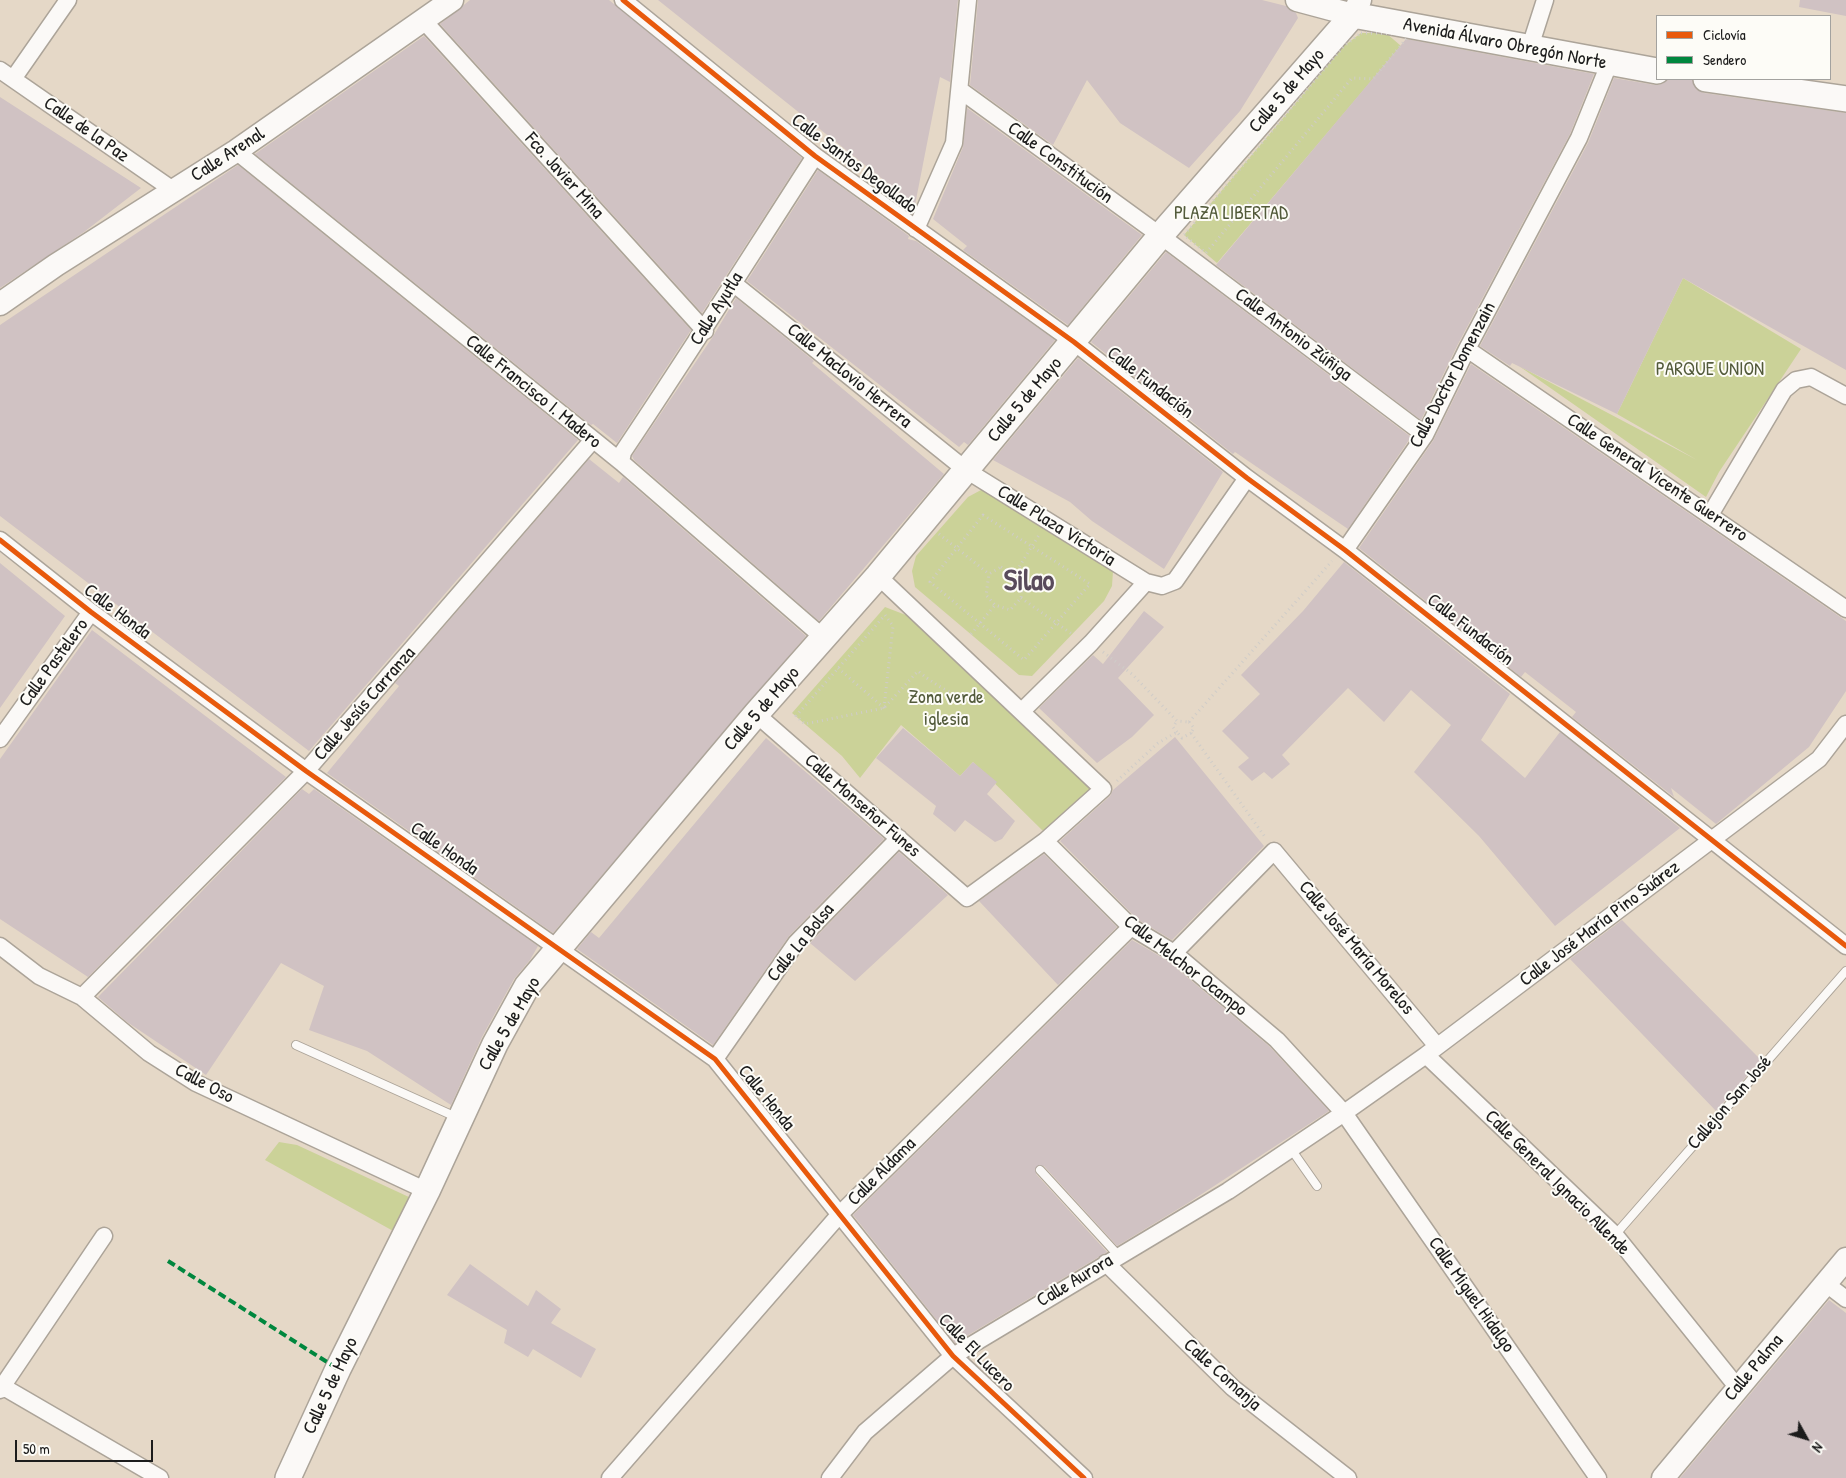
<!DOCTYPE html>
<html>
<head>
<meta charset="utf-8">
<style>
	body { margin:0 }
	#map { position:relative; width:1846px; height:1478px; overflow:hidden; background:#e5d8c7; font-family:"Patrick Hand",sans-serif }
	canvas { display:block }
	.legend { position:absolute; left:1656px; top:15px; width:175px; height:65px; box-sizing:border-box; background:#fdfcf7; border:1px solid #a3a29f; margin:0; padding:6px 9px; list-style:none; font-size:15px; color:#1c1c1c }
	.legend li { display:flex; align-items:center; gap:10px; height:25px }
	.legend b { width:25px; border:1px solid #a3a29f }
	.north { position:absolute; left:1781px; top:1413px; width:50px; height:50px; -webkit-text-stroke:4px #fdfcf7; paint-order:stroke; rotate:129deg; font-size:14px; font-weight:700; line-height:20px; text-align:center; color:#1c1c1c }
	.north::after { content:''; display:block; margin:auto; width:18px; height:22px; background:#1c1c1c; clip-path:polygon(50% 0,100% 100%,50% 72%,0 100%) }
	.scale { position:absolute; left:15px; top:1440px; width:138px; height:22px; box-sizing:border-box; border:2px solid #1c1c1c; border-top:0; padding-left:6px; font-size:15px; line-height:18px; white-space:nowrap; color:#1c1c1c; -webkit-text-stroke:4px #fdfcf7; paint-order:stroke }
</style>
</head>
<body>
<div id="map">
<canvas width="1846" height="1478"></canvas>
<ul class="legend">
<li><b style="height:6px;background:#e8590c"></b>Ciclovía</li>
<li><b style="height:6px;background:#00873e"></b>Sendero</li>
</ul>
<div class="north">N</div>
<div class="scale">50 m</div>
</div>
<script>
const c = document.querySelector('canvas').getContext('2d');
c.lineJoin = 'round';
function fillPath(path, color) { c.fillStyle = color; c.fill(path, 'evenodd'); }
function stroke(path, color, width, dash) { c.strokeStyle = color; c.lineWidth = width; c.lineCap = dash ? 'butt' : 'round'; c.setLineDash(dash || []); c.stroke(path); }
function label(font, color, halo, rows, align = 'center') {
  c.font = font + ' "Patrick Hand",sans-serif'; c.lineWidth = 4; c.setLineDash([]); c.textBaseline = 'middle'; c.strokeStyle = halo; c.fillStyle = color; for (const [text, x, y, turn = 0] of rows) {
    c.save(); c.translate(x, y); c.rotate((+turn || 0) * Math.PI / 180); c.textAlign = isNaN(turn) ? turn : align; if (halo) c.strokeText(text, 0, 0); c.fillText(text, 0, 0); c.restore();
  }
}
const green = new Path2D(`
	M1361,33H1386L1401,46L1217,263L1184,235L1344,46Z
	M1683,278L1801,349L1719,472L1706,497L1519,366L1697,460L1617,414Z
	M981,490H993L1113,571L1112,586L1104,601L1032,676L1019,675L915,587L912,571L916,556L968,497Z
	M885,607L911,617L1092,790L1043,831L973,762L960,776L901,725L860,778L842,756L792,713Z
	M279,1142L297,1145L411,1198L395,1232L265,1160Z`);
const building = new Path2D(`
	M470,0H609L802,158L702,313L440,24Z
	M658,0H958L950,82L940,77L915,205Z
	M978,0H1262L1286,6L1296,13L1298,18L1240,111L1189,168L1120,123L1087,80L1053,145L970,85Z
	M1800,0H1846V16L1799,7Z
	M424,36L691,330L617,443L593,424L591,425L255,154Z
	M1406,39L1594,74L1570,134L1458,344L1421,420L1216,265Z
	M1614,78L1655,85L1662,84L1669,79H1692L1697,90L1704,93L1846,113V370L1683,278L1617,414L1512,363L1510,366L1480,346L1588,143Z
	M0,97L141,188L84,232L0,288Z
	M967,108L1142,235L1068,325L963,250L967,246L933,219L963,147Z
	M238,165L578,440L309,751L0,516V325Z
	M818,170L909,236L908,239L916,241L1055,340L968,445L964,442L959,447L747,281Z
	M1166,252L1411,437L1348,529L1235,452L1233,454L1091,342Z
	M736,298L814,361L812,363L944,474L819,621L634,460L632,456L712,338Z
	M1078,358L1223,472L1164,569L1092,521L1070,502L993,460Z
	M1471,364L1846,621V691L1809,747L1716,824L1671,788L1674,797L1572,717L1576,712L1525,672L1521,677L1359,548L1433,441Z
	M589,459L619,483L623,477L806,636L553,933L327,773L399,686L395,683Z
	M1344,562L1510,694L1481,740L1525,778L1560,732L1680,828L1555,926L1479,836L1414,772L1451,725L1411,690L1384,722L1348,688L1282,755L1290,764L1272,779L1264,772L1252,781L1238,767L1249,758L1222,731L1260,694L1241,675L1303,611Z
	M0,563L65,616L0,708Z
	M1144,611L1164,627L1118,678L1154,715L1132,737L1097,763L1039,708L1093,655L1103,664Z
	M92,630L286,777L88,977L0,919V759Z
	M903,728L960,776L973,762L997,782L987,794L1015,821L1002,839L995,842L965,820L955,832L933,814L936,806L876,758Z
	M1175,737L1264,846L1172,940L1137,919L1060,841L1110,796L1113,790Z
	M766,738L884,839L789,936L713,1045L577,949L591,932L599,938Z
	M302,789L309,794L314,789L538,946L530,960L514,979L482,1037L451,1105L367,1051L309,1030L324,986L281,963L206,1075L127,1022L98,997Z
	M899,852L948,895L855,981L810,943Z
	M1044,854L1117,927L1058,985L979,901Z
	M1622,920L1761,1060L1716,1111L1570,959Z
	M1132,940L1168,961L1270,1047L1329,1111L1188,1203L1117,1246L1044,1166H1037L1036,1174L1107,1252L955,1343L853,1215Z
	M470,1264L528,1306L536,1290L561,1309L551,1323L596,1349L581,1378L533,1349L528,1357L504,1343L507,1330L447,1295Z
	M1829,1300L1846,1313V1478H1680Z`);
const path = new Path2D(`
	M1361,33L1410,34L1373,79L1352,78L1206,253L1184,235L1344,46Z
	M983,515L1090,584L1024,660L930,582Z
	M939,534L989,574
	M1001,567L1014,575L1023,585L1021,598L1010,610L995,605L986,595L989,574Z
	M1014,575L1039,535
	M1021,598L1072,634
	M971,634L995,605
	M1103,652L1132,674L1177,721L1189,722
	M838,668L884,708
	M884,708L893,626L885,615L796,716L805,724L884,708L918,671C941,690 956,696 986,703
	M1189,722L1332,561
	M1189,722L1194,728L1191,733
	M1177,732L1173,727L1177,721
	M1191,733L1265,837
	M1117,781L1158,743L1177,732L1182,738L1191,733`);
const lane = new Path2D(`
	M296,1045L456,1117
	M1291,1149L1317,1186
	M1040,1170L1118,1255
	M1615,1235L1846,971`);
const street = new Path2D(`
	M623,0L815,156L1074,342L1247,478L1345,550L1846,946
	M424,21L705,331
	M1530,47L1545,0
	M0,70L173,190
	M13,79L68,0
	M960,90L1161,236L1425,435
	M236,151L621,462L825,639
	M916,229L954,143L968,0
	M733,283L966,470L1146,582
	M1467,349L1846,609
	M621,462L623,452C689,354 751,255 815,156
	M1710,515L1784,390L1796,380L1811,377L1846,396
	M0,540L91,612L306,771L715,1059L953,1356L1084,1478
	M1345,550L1425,435L1467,349L1579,138L1609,64
	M1022,711L1091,643L1146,582L1162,586L1175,581L1247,478
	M756,714L967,898L1045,841L1103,789L878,576
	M0,739L91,612
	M1045,841L1131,927L1174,953L1277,1040L1344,1113L1598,1478
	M0,946L39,976L82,997L149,1053L196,1083L427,1191
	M1174,953L1274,851L1437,1046
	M82,997L306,771L592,441
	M1426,1055L1615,1235L1738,1388
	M715,1059L796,943L899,838
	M1106,1263L1233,1388L1348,1478
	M1825,1283L1846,1299
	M0,1385L160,1478
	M0,1390L104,1236
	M610,1478L840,1214L1131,927
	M830,1478L865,1432L953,1356L1228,1191L1344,1113L1426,1055L1819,759L1846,724`);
const secondary = new Path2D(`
	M1297,0L1353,15L1360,0
	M0,304L56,265L236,151L452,0
	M1663,1478L1846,1259`);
const primary = new Path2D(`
	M1706,79L1846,99
	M288,1478L338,1369L427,1191L495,1044L527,986L756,714L878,576L1166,229L1353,15L1657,71`);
const quiet = new Path2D(`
	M168,1261L338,1369`);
const cycleway = new Path2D(`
	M623,0L815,156L1074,342L1247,478L1345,550L1846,946
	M0,540L91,612L306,771L715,1059L953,1356L1084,1478`);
const streetNames = [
	["Avenida Álvaro Obregón Norte",1505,44,11],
	["Calle 5 de Mayo",1287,91,-49],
	["Calle de la Paz",86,130,35],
	["Calle Arenal",228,155,-33],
	["Calle Constitución",1060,163,36],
	["Calle Santos Degollado",854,164,37],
	["Fco. Javier Mina",564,176,48],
	["Calle Ayutla",717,309,-58],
	["Calle Antonio Zúñiga",1293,335,37],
	["Calle Doctor Domenzain",1453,375,-62],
	["Calle Maclovio Herrera",849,376,39],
	["Calle Fundación",1150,383,38],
	["Calle Francisco I. Madero",533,392,39],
	["Calle 5 de Mayo",1025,400,-50],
	["Calle General Vicente Guerrero",1657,478,34],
	["Calle Plaza Victoria",1056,526,32],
	["Calle Honda",117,612,37],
	["Calle Fundación",1470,630,38],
	["Calle Pastelero",54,663,-54],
	["Calle Jesús Carranza",365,704,-49],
	["Calle 5 de Mayo",762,709,-49],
	["Calle Monseñor Funes",862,806,41],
	["Calle Honda",444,849,35],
	["Calle José María Pino Suárez",1600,924,-37],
	["Calle La Bolsa",801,943,-51],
	["Calle José María Morelos",1356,948,50],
	["Calle Melchor Ocampo",1185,966,38],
	["Calle 5 de Mayo",510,1024,-60],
	["Calle Oso",204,1084,28],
	["Calle Honda",766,1098,51],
	["Callejon San José",1730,1103,-49],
	["Calle Aldama",882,1172,-45],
	["Calle General Ignacio Allende",1557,1183,45],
	["Calle Aurora",1075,1281,-31],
	["Calle Miguel Hidalgo",1471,1295,55],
	["Calle El Lucero",976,1353,46],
	["Calle Palma",1754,1368,-50],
	["Calle Comanja",1222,1375,42],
	["Calle 5 de Mayo",331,1386,-65]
];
const parkNames = [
	["PLAZA LIBERTAD",1231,214],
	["PARQUE UNION",1710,370],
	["Zona verde",946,698],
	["iglesia",946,720]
];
const townNames = [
	["Silao",1029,582]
];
fillPath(green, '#cbd298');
fillPath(building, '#d0c2c3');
stroke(lane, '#aca499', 10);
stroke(street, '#aca499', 19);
stroke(secondary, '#aca499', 25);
stroke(primary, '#aca499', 28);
stroke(path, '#cfccc8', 3, [1, 4]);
stroke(lane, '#fbf9f7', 8);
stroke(street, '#fbf9f7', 16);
stroke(secondary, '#fbf9f7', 22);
stroke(primary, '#fbf9f7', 25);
stroke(quiet, '#00873e', 4, [8, 4]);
stroke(cycleway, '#e8590c', 5);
label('19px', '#1c1c1c', '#fdfcf7', streetNames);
label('19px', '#525a3a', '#fdfcf7', parkNames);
label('bold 29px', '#594b5b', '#fdfcf7', townNames);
</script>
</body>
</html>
